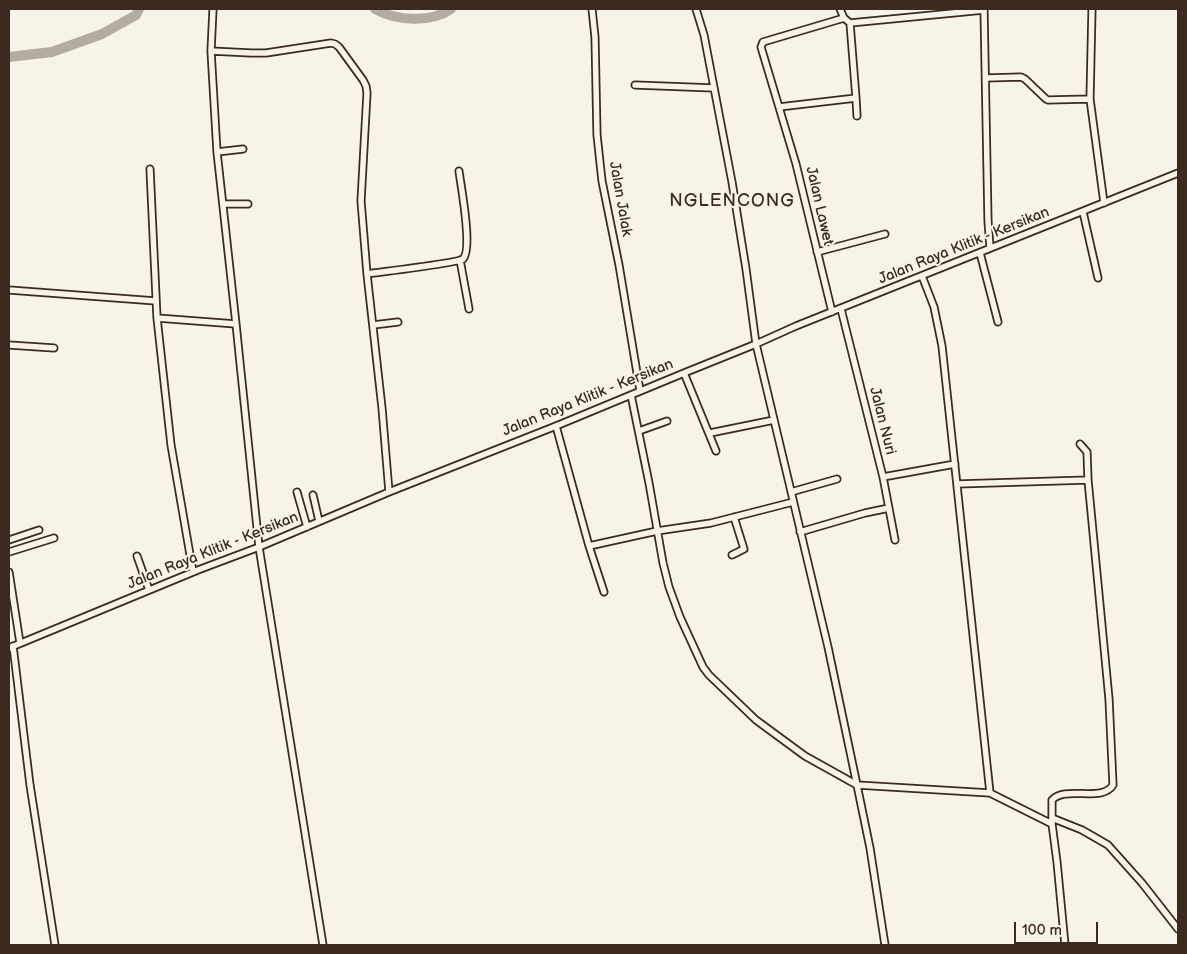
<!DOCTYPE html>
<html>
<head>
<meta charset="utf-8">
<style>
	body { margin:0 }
	#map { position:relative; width:1187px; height:954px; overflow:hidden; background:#f7f3e8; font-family:"Balsamiq Sans",sans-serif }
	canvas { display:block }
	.frame { position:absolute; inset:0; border:10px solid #3b2a1e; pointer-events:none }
	.scale { position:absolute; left:1014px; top:922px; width:84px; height:22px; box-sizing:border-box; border:2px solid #3b2a1e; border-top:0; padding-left:6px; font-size:15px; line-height:18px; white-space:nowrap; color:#3b2a1e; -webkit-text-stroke:4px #f7f3e8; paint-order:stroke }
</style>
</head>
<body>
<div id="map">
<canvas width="1187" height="954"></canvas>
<div class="frame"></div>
<div class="scale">100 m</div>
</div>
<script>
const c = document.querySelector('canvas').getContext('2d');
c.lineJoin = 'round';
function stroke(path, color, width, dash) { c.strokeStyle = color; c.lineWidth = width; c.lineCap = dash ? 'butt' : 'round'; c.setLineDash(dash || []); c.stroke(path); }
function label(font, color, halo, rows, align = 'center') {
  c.font = font + ' "Balsamiq Sans",sans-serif'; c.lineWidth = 4; c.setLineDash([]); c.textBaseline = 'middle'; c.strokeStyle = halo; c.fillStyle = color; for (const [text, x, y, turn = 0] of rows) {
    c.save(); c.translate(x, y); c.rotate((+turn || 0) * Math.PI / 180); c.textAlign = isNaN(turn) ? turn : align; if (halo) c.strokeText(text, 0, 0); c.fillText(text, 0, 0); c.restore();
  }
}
const river = new Path2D(`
	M375,9C396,21 431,23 451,9
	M9,57L52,52L102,34L136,15L139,9`);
const minor = new Path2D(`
	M213,9L211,51L217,152L236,324L259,547L323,945
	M592,9L595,37L597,135L602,181L619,265L640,391
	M696,9L704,35L732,182L746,269L756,344L828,647L857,785L990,793
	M984,9L988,221L990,248
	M1092,9L1090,99L1104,203
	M850,23L984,10
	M211,51L251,53H266L331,43L335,44L339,47L363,80L366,86L367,93L361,201L367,274L382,408L389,492
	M986,78L1021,77L1025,79L1046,99L1048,100L1090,99
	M635,85L714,88
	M856,98L857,116
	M779,107L856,98L850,23L844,18L840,9
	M217,152L243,149
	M150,169L157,318L171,445L193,572
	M223,204H248
	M1083,212L1098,278
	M817,252L885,234
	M980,253L998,322
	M460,260L469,309
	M367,274C380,272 458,263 463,259C473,249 461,187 459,171
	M922,276L934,307L942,346L990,793L1052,824L1057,862L1065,945
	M9,290L156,301
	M841,309L883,477L895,540
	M832,312L796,164L761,47L763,42L844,18
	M157,318L236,324
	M373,325L398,322
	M9,345L54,348
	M684,373L716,451
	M631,395L649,483L663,563L669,587L680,617L703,667L709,675L756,720L805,756L857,785L870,848L885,945
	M556,426L589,546L604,592
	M639,431L667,421
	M710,433L774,420
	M1080,444L1087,452L1088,480
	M883,477L955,464
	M957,484L1088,480L1109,699L1113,785C1102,803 1065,785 1052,800V824
	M297,492L307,527
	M791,492L837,479
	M313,495L319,521
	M800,532L865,513L889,508
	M9,540L39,530
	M589,546L657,531L711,523L793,502
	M9,552L54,538
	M732,555L744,549L734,517
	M137,556L149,590
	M9,572L20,643
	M13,646L30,785L55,945
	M9,648L198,570L259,547L389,492L556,426L684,373L756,344L796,326L1178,173
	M1052,818L1082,830L1108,845L1142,883L1178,929`);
const streetNames = [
	["Jalan Jalak",620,199,80],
	["Jalan Lawet",819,206,77],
	["Jalan Raya Klitik - Kersikan",964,246,-22],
	["Jalan Raya Klitik - Kersikan",588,398,-22],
	["Jalan Nuri",882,421,76],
	["Jalan Raya Klitik - Kersikan",213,551,-22]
];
const quarterNames = [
	["NGLENCONG",732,201]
];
stroke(river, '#b4aca0', 10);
stroke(minor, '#3b2a1e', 9);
stroke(minor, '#f7f3e8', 5.5);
label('15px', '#3b2a1e', '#f7f3e8', streetNames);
c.letterSpacing = '1px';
label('18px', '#3b2a1e', '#f7f3e8', quarterNames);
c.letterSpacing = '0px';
</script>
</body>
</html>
